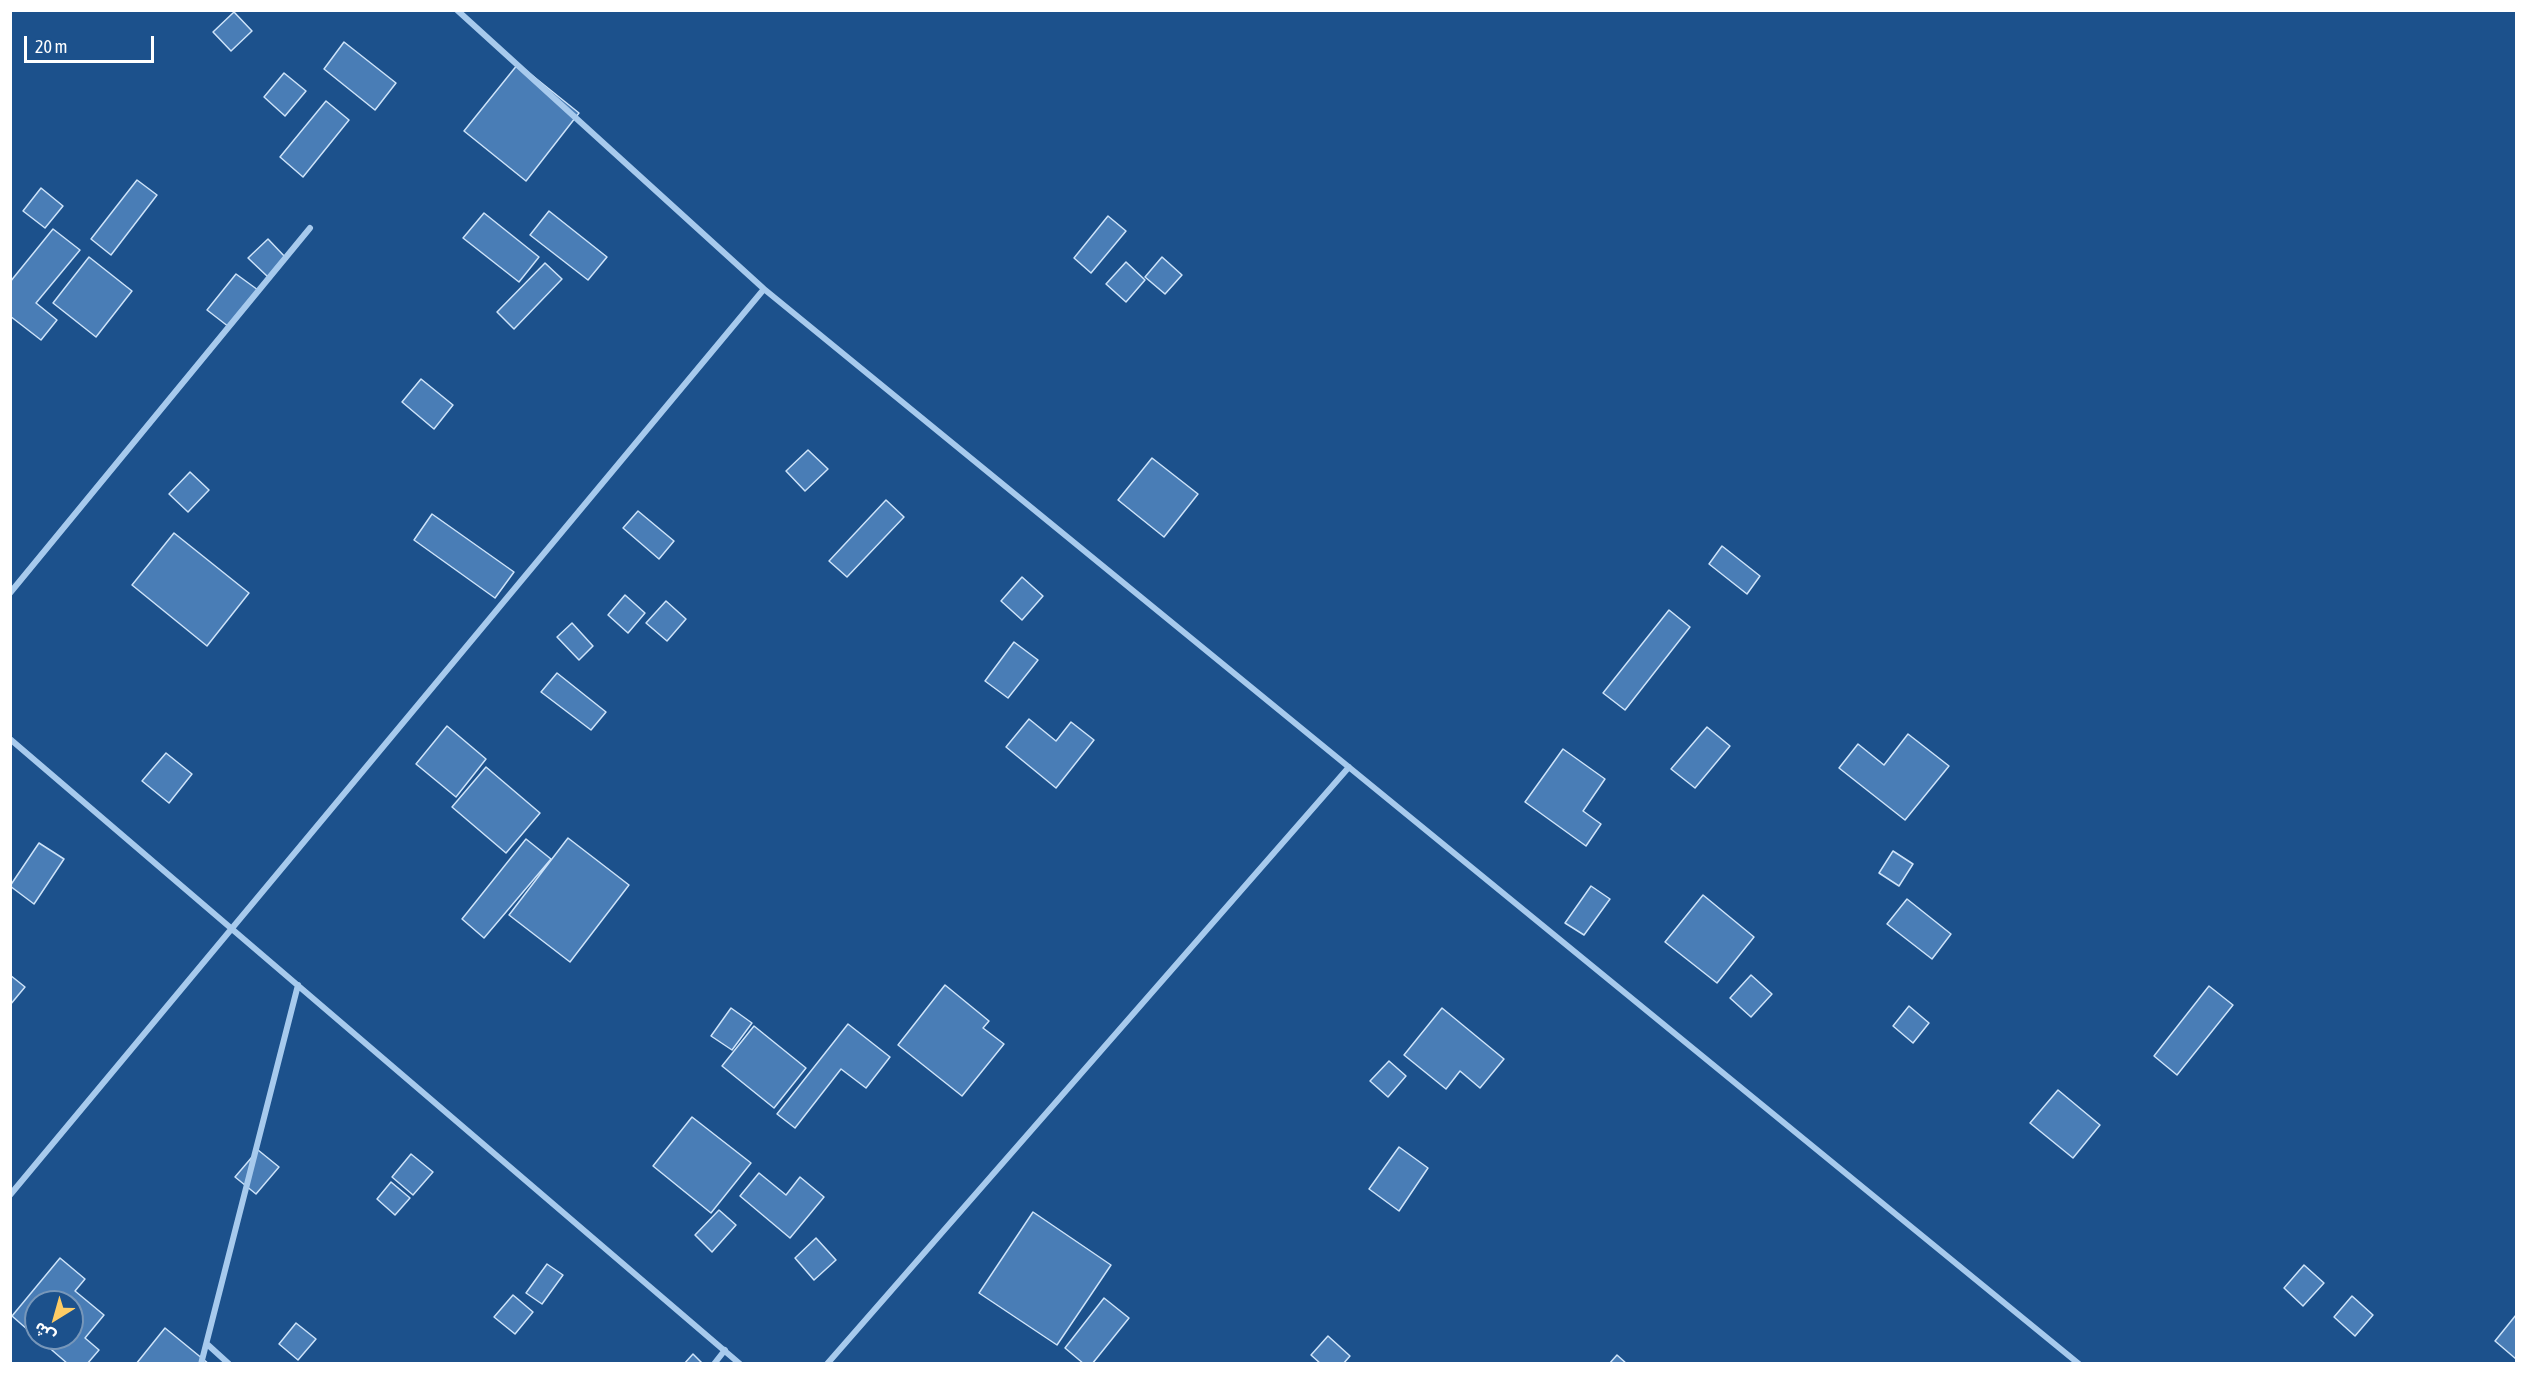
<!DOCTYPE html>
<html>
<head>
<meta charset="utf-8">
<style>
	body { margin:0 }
	#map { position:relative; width:2527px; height:1374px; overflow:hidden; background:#1c518c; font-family:"Asap Condensed","Noto Sans Arabic",sans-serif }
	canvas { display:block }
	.frame { position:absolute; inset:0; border:12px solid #fff; pointer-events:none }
	.north { position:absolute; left:24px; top:1290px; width:60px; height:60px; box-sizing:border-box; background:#1c518c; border:2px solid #7797ba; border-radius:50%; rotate:217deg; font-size:16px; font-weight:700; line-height:24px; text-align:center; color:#fff }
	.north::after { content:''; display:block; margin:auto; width:21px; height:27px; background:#fecc65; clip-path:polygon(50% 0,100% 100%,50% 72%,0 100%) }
	.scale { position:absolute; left:24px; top:36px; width:130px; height:27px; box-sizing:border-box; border:3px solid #fff; border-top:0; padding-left:8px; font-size:18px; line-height:21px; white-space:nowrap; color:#fff; -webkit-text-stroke:4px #1c518c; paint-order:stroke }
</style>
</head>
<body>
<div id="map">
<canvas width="2527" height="1374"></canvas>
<div class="frame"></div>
<div class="north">ش</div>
<div class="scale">20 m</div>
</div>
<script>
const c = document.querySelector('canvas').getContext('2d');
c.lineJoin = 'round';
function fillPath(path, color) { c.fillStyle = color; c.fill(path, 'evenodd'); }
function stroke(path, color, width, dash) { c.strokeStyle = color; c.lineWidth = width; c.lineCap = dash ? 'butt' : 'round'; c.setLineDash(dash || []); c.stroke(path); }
const building = new Path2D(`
	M234,12L252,31L231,51L213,32Z
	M344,42L396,83L375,110L324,69Z
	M518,64L579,113L526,181L464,131Z
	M284,73L306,91L285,116L264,97Z
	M326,101L349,120L303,177L280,157Z
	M137,180L157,195L111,255L91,239Z
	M41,188L63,206L45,228L23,211Z
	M549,211L607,257L588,280L530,235Z
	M484,213L539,257L519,282L463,238Z
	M1108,216L1126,231L1091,273L1074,258Z
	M53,229L80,250L36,303L57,320L41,340L10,316V282Z
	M268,239L287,259L268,277L248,258Z
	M89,257L132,291L96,337L53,303Z
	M1162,257L1182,275L1165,294L1145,277Z
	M1126,262L1145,280L1126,302L1106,284Z
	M545,263L562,279L514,329L497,312Z
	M236,274L258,290L229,327L207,310Z
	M421,379L453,405L434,429L402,402Z
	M808,450L828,469L805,491L786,471Z
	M1152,458L1198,494L1164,537L1118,500Z
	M190,472L209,490L188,512L169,494Z
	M886,500L904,517L847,577L829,561Z
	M638,511L674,541L659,559L623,528Z
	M432,514L514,572L495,598L414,540Z
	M174,533L249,593L207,646L132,585Z
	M1722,546L1760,576L1747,594L1709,564Z
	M1022,577L1043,596L1022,620L1001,601Z
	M625,595L645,613L628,633L608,615Z
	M666,601L686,619L667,641L646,623Z
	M1669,610L1690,627L1625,710L1603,693Z
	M572,623L593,646L579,660L557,637Z
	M1014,642L1038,660L1008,698L985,681Z
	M557,673L606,712L591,730L541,692Z
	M1029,719L1056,741L1071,722L1094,740L1056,788L1006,747Z
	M447,726L486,759L456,797L416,764Z
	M1707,727L1730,746L1695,788L1671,769Z
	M1908,734L1949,766L1905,820L1839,768L1858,744L1884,765Z
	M1563,749L1605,779L1583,811L1601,824L1586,846L1525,802Z
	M166,753L192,774L169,803L142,781Z
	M486,767L540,813L506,853L452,807Z
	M568,838L629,885L570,962L509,915Z
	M526,839L551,859L484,938L462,919Z
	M39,843L64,859L34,904L10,886Z
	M1893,851L1913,864L1899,886L1879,873Z
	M1591,886L1610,899L1584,935L1565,923Z
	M1703,895L1754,937L1717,983L1665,942Z
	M1907,899L1951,934L1932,959L1887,924Z
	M10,975L25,987L10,1005Z
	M1751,975L1772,994L1751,1017L1730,998Z
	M945,985L989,1021L983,1028L1004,1044L962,1096L898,1045Z
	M2209,986L2233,1005L2177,1075L2154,1056Z
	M1909,1006L1929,1023L1913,1043L1893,1026Z
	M731,1008L752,1023L732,1050L711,1036Z
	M1442,1008L1504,1059L1480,1088L1460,1071L1446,1089L1404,1055Z
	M848,1024L890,1057L866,1088L841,1069L795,1128L777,1114Z
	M754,1026L806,1068L774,1108L722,1066Z
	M1389,1061L1406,1076L1388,1097L1370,1081Z
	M2058,1090L2100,1125L2073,1158L2030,1123Z
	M692,1117L751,1163L711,1213L653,1166Z
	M1399,1147L1428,1168L1399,1211L1369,1189Z
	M258,1150L279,1167L256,1194L235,1177Z
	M411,1154L433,1172L413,1195L392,1177Z
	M759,1173L786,1195L800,1177L824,1197L790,1238L740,1196Z
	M391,1182L410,1198L395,1215L377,1199Z
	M719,1210L736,1225L712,1252L695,1235Z
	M1033,1212L1111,1265L1057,1345L979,1293Z
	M816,1238L836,1260L814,1280L795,1258Z
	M60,1258L85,1279L75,1291L104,1315L85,1338L99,1350L87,1364H68L38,1338H72V1302H36V1337L12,1316Z
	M547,1264L563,1275L542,1304L526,1293Z
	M2304,1265L2324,1283L2303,1306L2284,1288Z
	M513,1295L533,1312L515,1334L494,1317Z
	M2352,1296L2373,1315L2355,1336L2334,1317Z
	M1104,1298L1129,1318L1092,1364H1084L1065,1348Z
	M2516,1315V1359L2495,1341Z
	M296,1323L316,1339L298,1360L279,1344Z
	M165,1328L209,1364H136Z
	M1328,1336L1350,1356L1343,1364H1321L1311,1355Z
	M693,1354L703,1364H684Z
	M1617,1355L1627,1364H1609Z`);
const minor = new Path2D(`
	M457,10L764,289L2079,1364
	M10,593L310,228
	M10,739L740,1364
	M10,1195L764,289
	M207,1344L229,1364
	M201,1364L298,985
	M714,1364L725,1350
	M827,1364L1349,767`);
fillPath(building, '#497db6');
stroke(building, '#cde3f9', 1.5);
stroke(minor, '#a7caed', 6);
</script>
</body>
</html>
